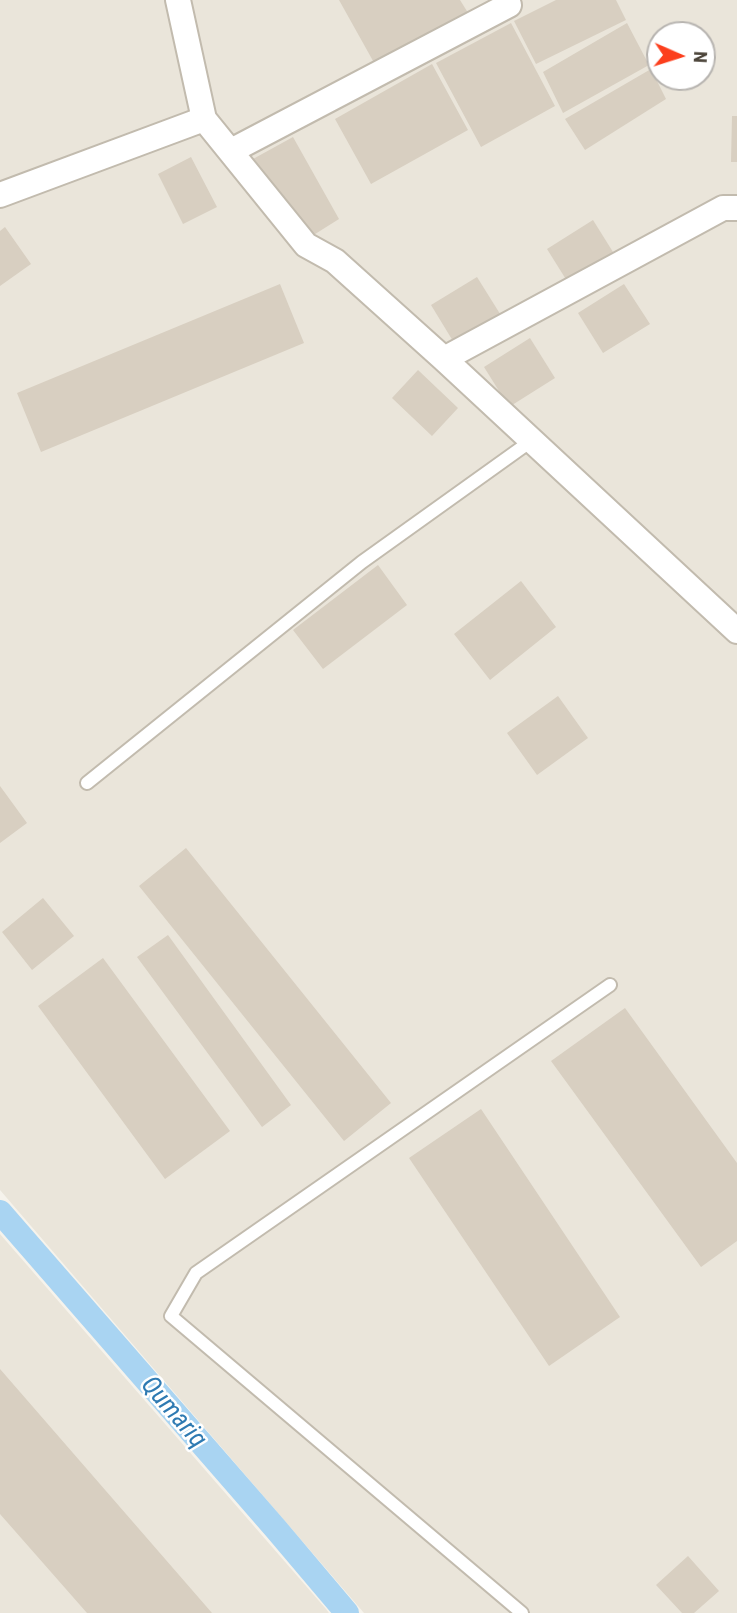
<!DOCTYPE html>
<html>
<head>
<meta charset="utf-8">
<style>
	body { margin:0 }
	#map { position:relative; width:737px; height:1613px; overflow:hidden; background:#f6f3ec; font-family:"Roboto Condensed",sans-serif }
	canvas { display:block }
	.north { position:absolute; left:646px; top:21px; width:70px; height:70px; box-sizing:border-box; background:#fff; border:2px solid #b7b4b0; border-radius:50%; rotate:93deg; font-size:19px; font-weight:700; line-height:28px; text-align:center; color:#4b4439 }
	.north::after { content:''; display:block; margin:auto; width:24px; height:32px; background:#fc3f1d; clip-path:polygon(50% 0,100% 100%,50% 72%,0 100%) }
</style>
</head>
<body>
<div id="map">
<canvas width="737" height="1613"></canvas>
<div class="north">N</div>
</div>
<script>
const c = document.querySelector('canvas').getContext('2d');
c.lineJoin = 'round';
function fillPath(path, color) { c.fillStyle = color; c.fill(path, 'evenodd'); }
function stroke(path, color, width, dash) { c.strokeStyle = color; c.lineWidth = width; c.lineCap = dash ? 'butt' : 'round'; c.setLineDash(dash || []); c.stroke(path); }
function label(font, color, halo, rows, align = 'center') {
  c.font = font + ' "Roboto Condensed",sans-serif'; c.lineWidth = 5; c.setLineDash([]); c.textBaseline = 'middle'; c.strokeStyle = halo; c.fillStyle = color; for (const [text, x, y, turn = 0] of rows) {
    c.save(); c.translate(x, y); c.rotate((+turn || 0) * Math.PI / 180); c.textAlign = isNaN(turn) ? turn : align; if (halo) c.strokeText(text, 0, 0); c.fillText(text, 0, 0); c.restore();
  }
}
const residential = new Path2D(`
	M0,0H737V1613H364L0,1190ZM660,35H702V77H660Z
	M0,1234L326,1609L329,1613H0Z`);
const canal = new Path2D(`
	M0,1212L276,1529L347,1613`);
const building = new Path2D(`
	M339,0H460L470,16L377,68Z
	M556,0H616L626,20L536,64L514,21Z
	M511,23L555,106L481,147L436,63Z
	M627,23L649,65L563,113L543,72Z
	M432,64L468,130L371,184L335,119Z
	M651,69L666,99L585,150L565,119Z
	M732,116H737V162H731Z
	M293,137L339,219L304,241L253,159Z
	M191,157L217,207L183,224L158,174Z
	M593,220L618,260L572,289L547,249Z
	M5,227L31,264L0,286V231Z
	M477,277L502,317L456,346L431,305Z
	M280,284L304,343L41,452L17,393Z
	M624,284L650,324L603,353L578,313Z
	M530,338L555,378L509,407L484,367Z
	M418,370L458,408L432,436L392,398Z
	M378,565L407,605L323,669L293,630Z
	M521,581L556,627L490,680L454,634Z
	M558,696L588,738L537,775L507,733Z
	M0,786L27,823L0,843Z
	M186,848L391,1103L344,1141L139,886Z
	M43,898L74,936L32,970L2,932Z
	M168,935L291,1105L262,1127L137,957Z
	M103,958L230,1131L165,1179L38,1006Z
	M625,1008L737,1163V1241L701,1267L551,1061Z
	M481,1109L620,1317L549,1366L409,1158Z
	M0,1369L212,1613H87L0,1514Z
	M688,1556L719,1591L694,1613H682L656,1585Z`);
const service = new Path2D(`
	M87,783L362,562L531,441
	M522,1613L171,1316L196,1273L610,985`);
const minor = new Path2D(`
	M178,0L204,119L306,245L335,261L444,359L737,631
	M231,151L509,5
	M0,195L204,119
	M444,359L723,208H737`);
const waterNames = [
	["Qumariq",173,1413,49]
];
fillPath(residential, '#eae5da');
stroke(canal, '#a9d4f2', 24);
fillPath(building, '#d8cfc1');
stroke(service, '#c2bbae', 16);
stroke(minor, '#c2bbae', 28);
stroke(service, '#fff', 12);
stroke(minor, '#fff', 24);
label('italic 26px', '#2e7ab2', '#fff', waterNames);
</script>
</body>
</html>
